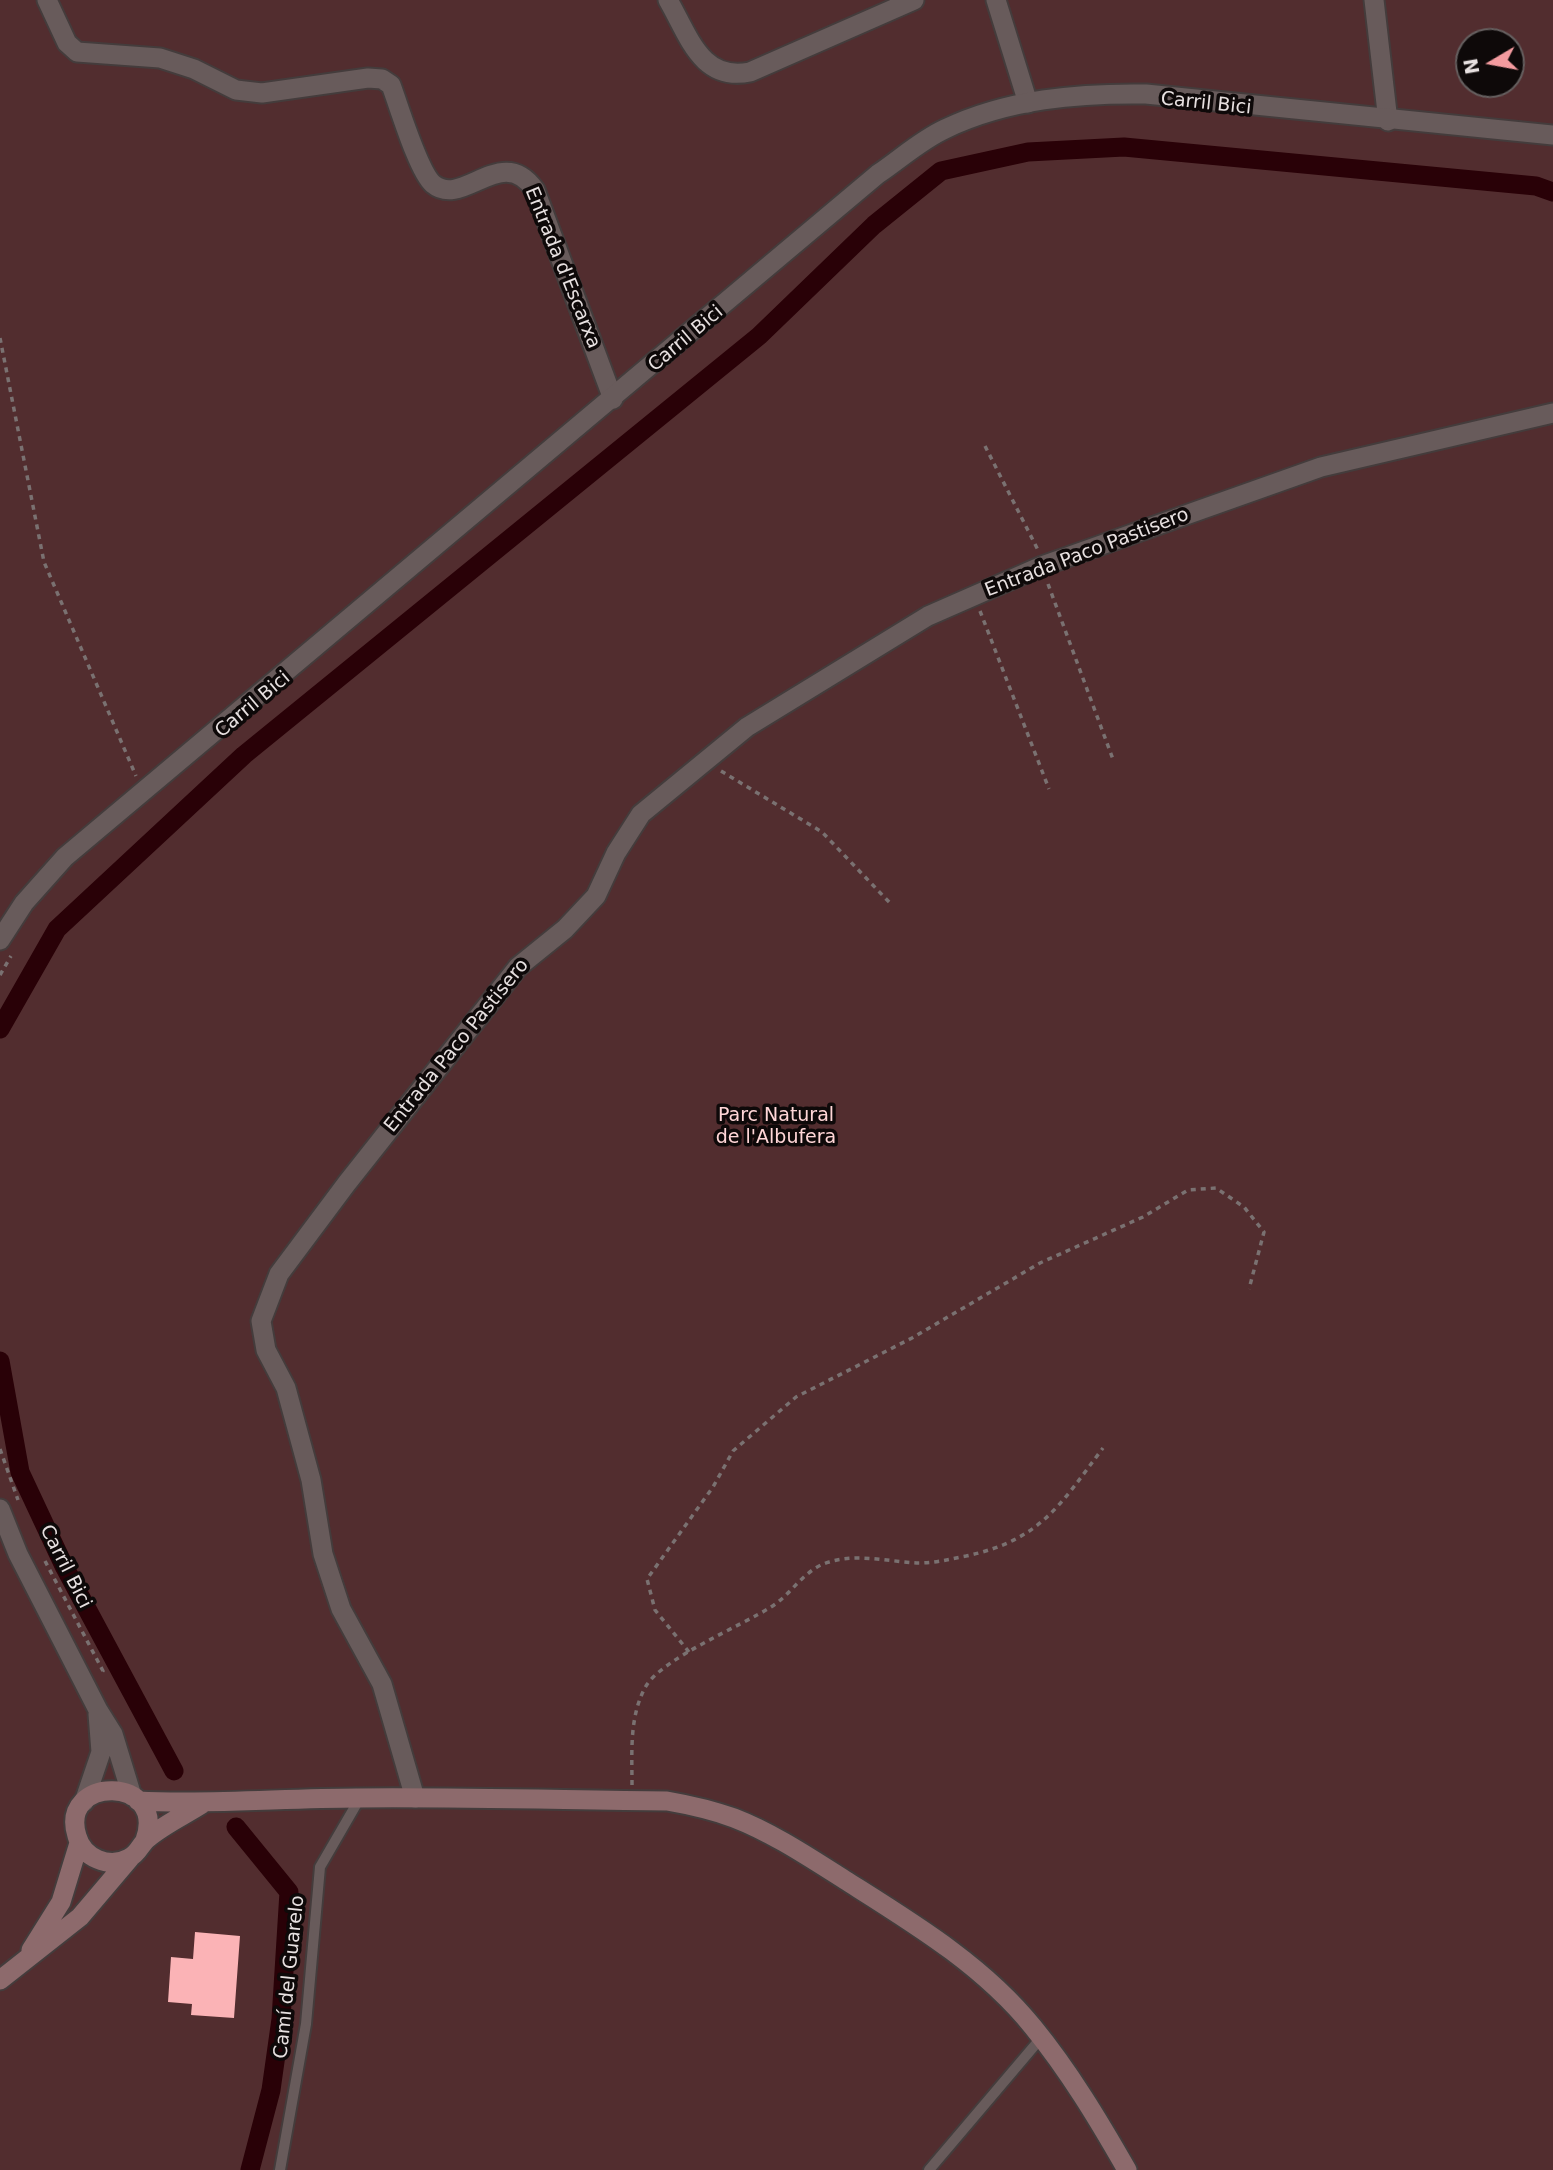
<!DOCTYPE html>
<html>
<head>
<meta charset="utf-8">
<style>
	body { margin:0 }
	#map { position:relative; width:1553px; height:2170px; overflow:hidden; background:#291e1e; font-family:"DejaVu Sans",sans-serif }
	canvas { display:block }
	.north { position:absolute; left:1455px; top:28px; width:70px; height:70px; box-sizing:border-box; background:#0e0909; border:2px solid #655f5f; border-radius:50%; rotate:260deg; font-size:19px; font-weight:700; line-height:28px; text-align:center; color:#e7e0e0 }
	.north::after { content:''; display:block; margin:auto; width:24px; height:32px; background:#f49b9f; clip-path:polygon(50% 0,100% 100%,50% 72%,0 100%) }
</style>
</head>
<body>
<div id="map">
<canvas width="1553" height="2170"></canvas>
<div class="north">N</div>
</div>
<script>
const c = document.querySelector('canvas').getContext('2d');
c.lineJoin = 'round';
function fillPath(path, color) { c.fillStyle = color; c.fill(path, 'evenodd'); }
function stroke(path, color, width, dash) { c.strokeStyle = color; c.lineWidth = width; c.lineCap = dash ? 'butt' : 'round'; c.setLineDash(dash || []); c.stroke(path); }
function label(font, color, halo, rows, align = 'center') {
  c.font = font + ' "DejaVu Sans",sans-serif'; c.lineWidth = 7; c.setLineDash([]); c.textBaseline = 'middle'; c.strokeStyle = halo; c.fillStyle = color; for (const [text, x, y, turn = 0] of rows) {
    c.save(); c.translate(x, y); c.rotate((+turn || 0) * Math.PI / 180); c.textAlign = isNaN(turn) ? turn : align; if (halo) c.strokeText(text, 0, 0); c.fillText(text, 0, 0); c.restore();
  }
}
const green = new Path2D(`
	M0,0H1553V2170H0ZM1469,42H1511V84H1469Z`);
const canal = new Path2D(`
	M0,1029L57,929L244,755L759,336L874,225L941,171L1028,152L1124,147L1536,186L1553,192
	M0,1361L20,1472L64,1566L174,1771
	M236,1827L289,1892L281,2019L271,2090L250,2170`);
const building = new Path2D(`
	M195,1932L240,1936L234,2018L191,2015L192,2004L168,2002L171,1957L193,1959Z`);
const path = new Path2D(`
	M0,338L44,562L136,776
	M985,446L1038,550
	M1048,584L1114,762
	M980,611L1049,789
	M721,771L822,832L890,903
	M0,975L11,956
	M0,1449L18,1500
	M45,1561L103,1671L100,1675
	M689,1652L655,1610L647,1579L713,1487L733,1451L796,1397L912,1338L1040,1263L1143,1217L1188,1190L1216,1188L1244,1207L1264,1232L1249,1289
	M632,1785C632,1752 629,1716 646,1686C663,1658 741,1626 771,1607C792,1594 804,1569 829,1562C858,1553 890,1562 919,1563C936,1563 950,1559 966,1556C1041,1540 1060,1505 1103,1448`);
const service = new Path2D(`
	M280,2170L306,2024L320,1867L360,1798
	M929,2170L1041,2038`);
const minor = new Path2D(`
	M47,0L67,43L77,52L160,58L194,69L236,90L262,93L368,78L382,79L391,85C399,106 418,171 433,184C463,209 502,142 535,190L613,399
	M668,0C689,36 701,82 750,72L914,0
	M996,0L1028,103
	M1374,0L1388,121
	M415,1798L382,1684L341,1609L323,1554L311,1480L286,1388L266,1350L261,1321L279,1274L347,1183L518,967L565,929L596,896L616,853L641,814L747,727L928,616L1042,566L1321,467L1553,413`);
const tertiary = new Path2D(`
	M0,940L24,903L65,857L878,174C899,160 921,140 945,129C1007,99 1079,93 1146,94L1553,135
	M0,1509L18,1554L98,1710L113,1734L132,1796
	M84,1802L101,1752L98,1714`);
const secondary = new Path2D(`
	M138,1801C211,1805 284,1798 357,1798C460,1797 564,1800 667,1801C690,1805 712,1810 734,1818C773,1833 810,1858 845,1880C913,1923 983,1965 1033,2027C1069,2071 1099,2121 1127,2170
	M145,1840C168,1775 58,1775 77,1836C83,1858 109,1869 129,1858C138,1854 140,1845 147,1839C163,1825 185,1815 202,1804
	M31,1950L61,1902L79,1843
	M0,1980L80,1917L130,1858`);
const streetNames = [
	["Carril Bici",1206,104,6],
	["Entrada d'Escarxa",562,268,68],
	["Carril Bici",686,339,-40],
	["Entrada Paco Pastisero",1087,553,-21],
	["Carril Bici",253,705,-40],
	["Entrada Paco Pastisero",457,1046,-51],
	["Carril Bici",65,1567,63],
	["Camí del Guarelo",290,1977,-84]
];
const parkNames = [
	["Parc Natural",776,1116],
	["de l'Albufera",776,1138]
];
fillPath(green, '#522d2f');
stroke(canal, '#290107', 19);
fillPath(building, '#fbb3b6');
stroke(service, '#443c3c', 14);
stroke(minor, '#443c3c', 23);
stroke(tertiary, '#443c3c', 23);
stroke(secondary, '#443c3c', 23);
stroke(path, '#7a7171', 3.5, [5, 5]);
stroke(service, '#685b5b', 10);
stroke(minor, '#685b5b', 19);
stroke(tertiary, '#685b5b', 19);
stroke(secondary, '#8d6a6c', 19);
label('19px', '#e7e0e0', '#0e0909', streetNames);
label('19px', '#ffd6d7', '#0e0909', parkNames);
</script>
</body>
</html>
